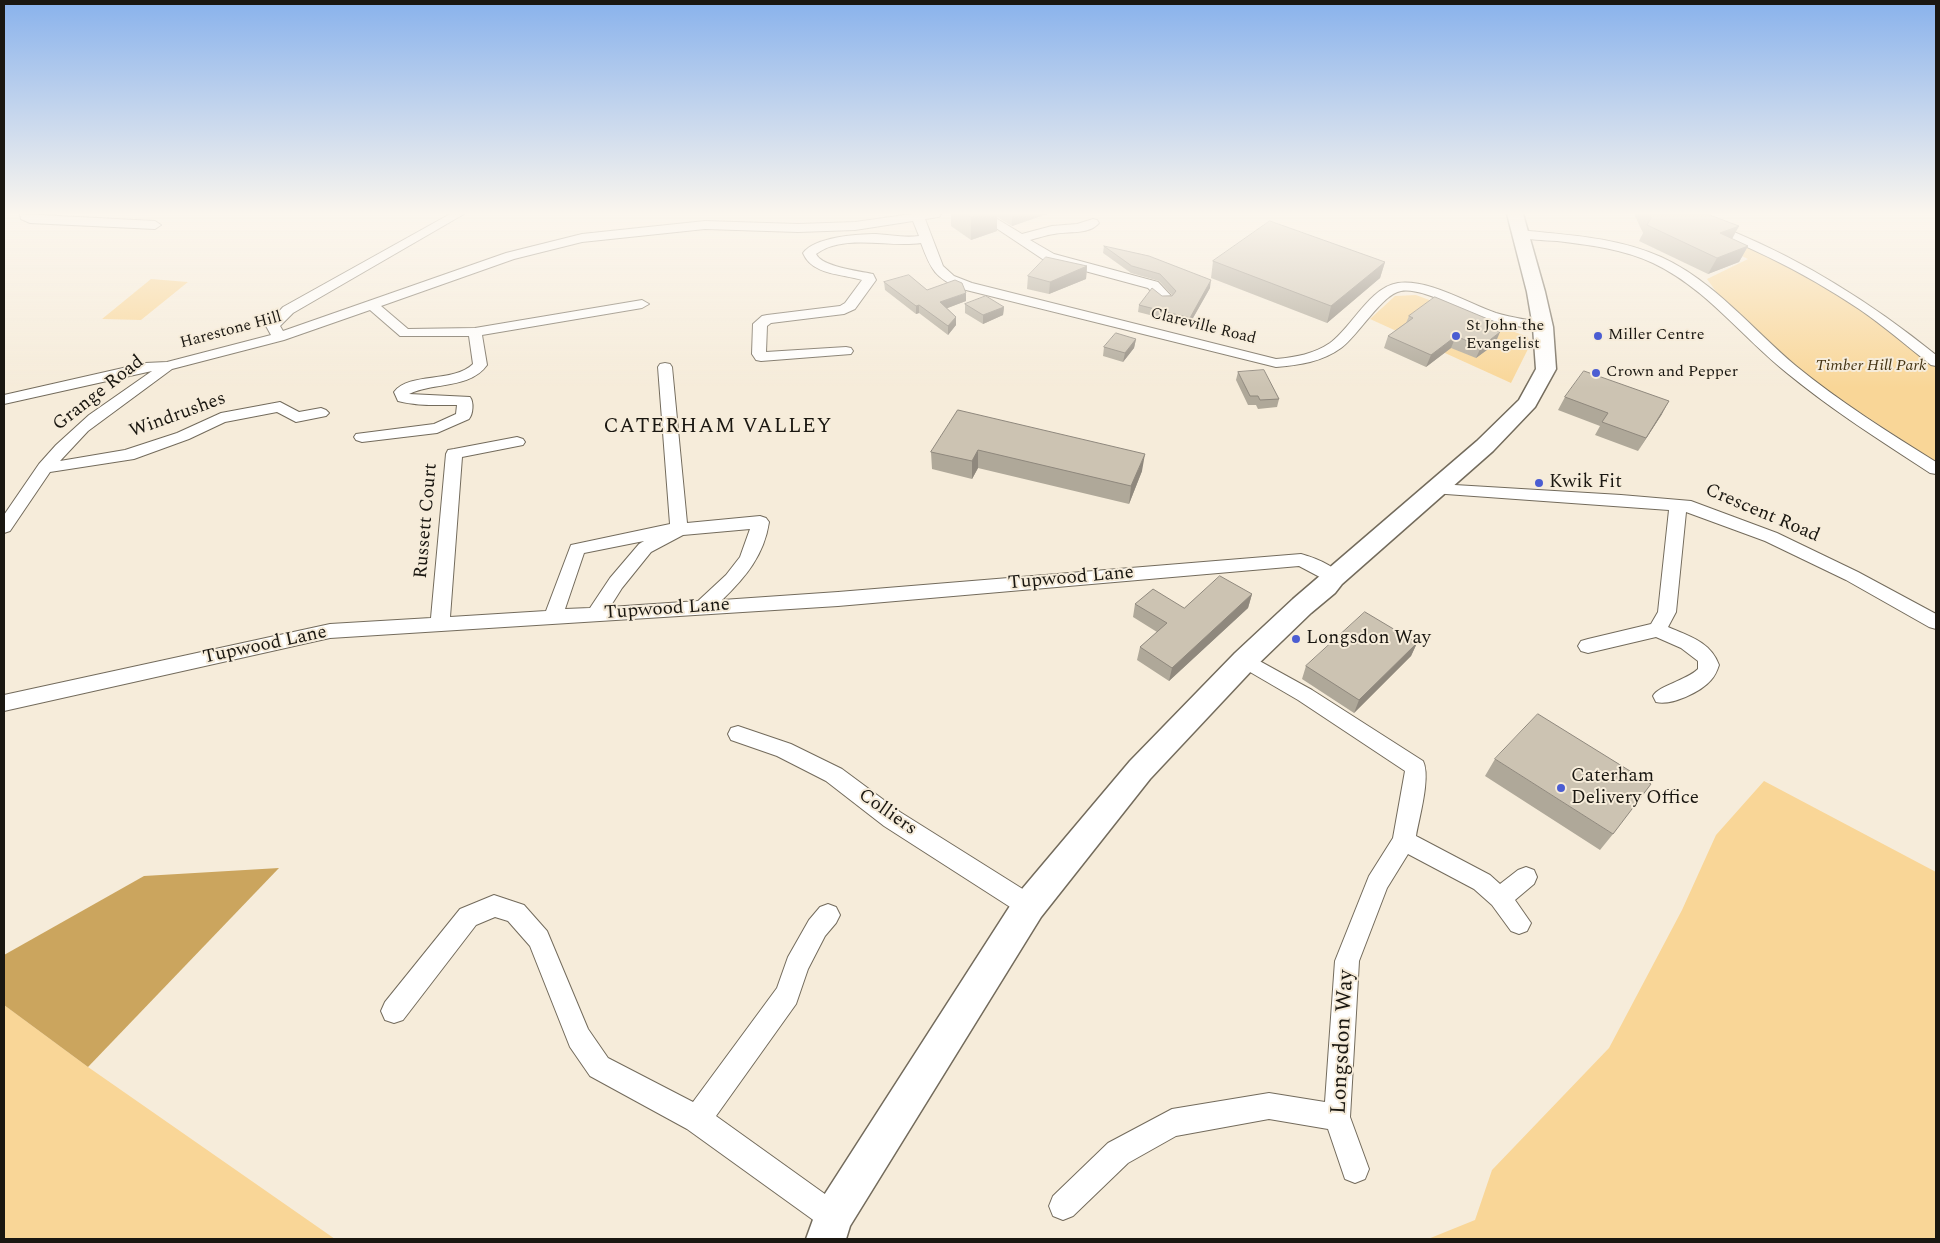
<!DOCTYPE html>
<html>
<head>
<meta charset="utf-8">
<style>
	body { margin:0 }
	#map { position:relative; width:1940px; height:1243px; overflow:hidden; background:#f6ecda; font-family:Spectral,serif }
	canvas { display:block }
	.frame { position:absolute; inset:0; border:5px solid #1a1711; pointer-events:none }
</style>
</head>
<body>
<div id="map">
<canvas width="1940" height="1243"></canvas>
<div class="frame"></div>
</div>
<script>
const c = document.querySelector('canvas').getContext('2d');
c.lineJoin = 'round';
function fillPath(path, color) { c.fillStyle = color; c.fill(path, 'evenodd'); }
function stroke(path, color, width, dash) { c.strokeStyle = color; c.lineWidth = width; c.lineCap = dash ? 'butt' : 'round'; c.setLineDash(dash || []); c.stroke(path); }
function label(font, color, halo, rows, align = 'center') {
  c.font = font + ' Spectral,serif'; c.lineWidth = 4; c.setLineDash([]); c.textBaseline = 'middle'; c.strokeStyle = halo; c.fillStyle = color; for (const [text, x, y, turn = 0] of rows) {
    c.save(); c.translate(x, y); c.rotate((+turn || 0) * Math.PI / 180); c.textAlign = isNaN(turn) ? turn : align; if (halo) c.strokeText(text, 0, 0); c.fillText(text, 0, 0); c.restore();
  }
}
const green = new Path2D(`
	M1742,240L1839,290L1897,331L1936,362V462L1858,411L1799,370L1717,293L1707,279L1748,259L1724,248Z
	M151,279L188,282L141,320L102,319Z
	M1416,295L1528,337L1529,347L1511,383L1370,319L1395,296Z
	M1764,781L1936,872V1239H1428L1475,1220L1492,1170L1609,1048L1682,910L1716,835Z
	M4,1005L88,1067L335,1239H4Z`);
const forest = new Path2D(`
	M279,868L88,1067L4,1005V955L144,876Z`);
const street = new Path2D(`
	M20,214L155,221L161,225L155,229L30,223L21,219Z
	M450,214H464L293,313L280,326L283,331L506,253L582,234L705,221L798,224L855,222L912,214H941L939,217L925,219L943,266L954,276L972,283L1276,359C1296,357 1314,354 1330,343C1352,327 1370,287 1398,283C1429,279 1467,303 1496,313C1512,318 1531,320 1548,324L1550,327L1543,331C1525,327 1505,325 1487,319C1465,312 1422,287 1401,291C1382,294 1358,336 1341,348C1322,362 1299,365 1276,367L962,289C935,278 931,270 921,243C889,248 844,233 816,254C822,267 859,271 873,274L876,280L855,309L844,314L771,323L767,326L766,352L846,347L851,348L853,351L851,354L761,361L756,360L752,354L753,324L762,316L767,315L840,306L845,303L862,280C842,274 812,275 803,253C815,237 857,234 876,234C891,235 904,238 919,236L913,221L855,230L798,232L705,229L582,242L514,259L381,306L408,329L475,328L642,300L649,304L642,308L482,335L487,365C470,389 434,382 409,394L470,397C474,402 473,414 469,419L437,433L362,442L356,440L354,437L356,434L434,424L456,414L457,405C437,405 417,406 398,401L394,392C409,372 454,383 473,364L469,336H400L370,310L284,340L172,369L88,431L60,461L125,450L177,433L221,413L280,402L299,412L321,408L326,410L329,413L326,416L296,422L277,412L225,422L189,439L134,459L50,472L10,531L4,533V515L39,464L56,445L89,415L152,371L4,404V395L145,363L167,362L271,335L266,326L283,307Z
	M975,214H989L1022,234L1052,226L1077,224L1093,219L1097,220L1099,223C1089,235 1068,231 1054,234C1046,235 1038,238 1030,240L1054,254L1158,282L1173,298L1171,301H1161L1148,288L1044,260Z
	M1669,214C1692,213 1713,223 1734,232C1808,263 1874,305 1936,355V366L1931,365C1907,346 1884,326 1859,309C1801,270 1736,239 1671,217Z
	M1520,230C1567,235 1617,237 1661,257C1714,281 1752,329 1796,366C1840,402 1888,432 1936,462V474L1930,473C1881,441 1832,410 1787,373C1742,337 1706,288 1653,263C1623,249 1590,245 1557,241C1543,240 1529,240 1516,237L1514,234Z
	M665,363L670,364L672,367L687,523L760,516L766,518L769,522C764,555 746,577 722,600L838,592L1301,554C1315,558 1335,565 1342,578L1339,582L1333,584L1299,566L838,606L330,638L4,711V695L330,624L431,618L446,454L448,450L454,449L517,437L523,439L525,442L523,445L462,457L450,617L546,611L571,545L670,524L658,367L660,364ZM750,529L740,557L726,575L698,601L610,607L622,588L651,552L683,535ZM644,541L639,544L610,578L590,608L565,609L584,553Z
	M1438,484L1621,495L1691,501L1777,533L1858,572L1936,614V629L1929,627L1846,580L1765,541L1686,512L1676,612L1668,627C1689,636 1711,642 1719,665C1717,671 1715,676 1711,680C1701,692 1671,706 1656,702L1653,696C1658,686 1687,680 1698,669V661L1681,648L1656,637L1588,653L1581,651L1578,646L1581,641L1588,639L1651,624L1658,612L1669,510L1432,493L1430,489L1432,485Z
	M1245,653L1312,690L1423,761C1431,777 1419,818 1416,836L1490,875L1500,884L1518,870L1526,867L1534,870L1537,877L1534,884L1515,900L1531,923L1527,931L1519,934L1511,931L1492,905L1474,889L1408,854L1387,888L1359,961L1350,1117L1369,1169L1365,1179L1355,1183L1345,1179L1328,1129L1269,1119L1176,1136L1128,1163L1073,1216L1063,1220L1053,1216L1049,1206L1053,1196L1108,1143L1172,1109L1269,1093L1325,1102L1335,961L1369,876L1393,838L1405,771L1298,700L1238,665L1235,660L1238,655Z
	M738,726L791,744L842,769L900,812L1037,898L1041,906L1037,914L1029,917L1021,914L884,826L826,781L777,756L731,740L728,734L731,728Z
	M494,895L524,905L547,931L588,1029L608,1058L693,1102L777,988L788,957L809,920L820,907L828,904L836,907L840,915L836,923L825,936L808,969L796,1004L716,1116L843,1207L847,1217L843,1227L833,1231L823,1227L687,1129L590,1076L570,1047L530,946L508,921L495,917L476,925L403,1020L394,1023L385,1020L381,1011L385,1002L460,909Z`);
const secondary = new Path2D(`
	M1507,214H1523L1545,292L1553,327L1556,369L1535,407L1493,451L1342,584L1335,593L1311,613L1255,667L1150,779L1041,917L850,1226L846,1239H806L819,1203L1017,895L1130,761L1235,653L1293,599L1477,441L1519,400L1536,369L1533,327L1527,292Z`);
const wall = new Path2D(`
	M951,214H1047L1021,223L1012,226L997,217V231L971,240L951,226Z
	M1636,214H1707L1739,226L1732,239L1748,246L1739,262L1708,274L1639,241L1643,233L1635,216Z
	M1104,246L1210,288L1189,325L1138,312L1139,305L1162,296L1172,295L1159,281L1131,273L1103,253Z
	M1213,261L1385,262L1380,278L1327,323L1211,278Z
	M1087,266L1086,279L1049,294L1027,289L1028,276Z
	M884,282L927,290L966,301L947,308L956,317V325L948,335L919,313L916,314L885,290Z
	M965,304L1004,307L1003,315L983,324L965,313Z
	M1409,316L1495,322L1492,329L1495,344L1476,358L1451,348L1426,367L1384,348L1388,336L1406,323Z
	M1136,339L1134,348L1123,362L1103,356L1104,347Z
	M1238,372L1279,399L1277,407L1258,409L1256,405H1248L1236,380Z
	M1565,397L1662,414L1638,451L1595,435L1600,426L1558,410Z
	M958,410L1142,471L1129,504L978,468L972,479L932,469L931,452Z
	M1252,594L1248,608L1169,681L1137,660L1140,647L1157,632L1133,617L1135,604L1184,608Z
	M1417,643L1411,656L1354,713L1302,679L1306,666Z
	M1495,759L1613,834L1600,850L1485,776Z`);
const shadedWall = new Path2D(`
	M980,214H997V231L971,240V217Z
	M1012,214H1047L1021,223L1012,226Z
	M1739,226L1730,242L1720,233Z
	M1748,246L1739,262L1708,274L1717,258Z
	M1385,262L1380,278L1327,323L1331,306Z
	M1087,266L1086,279L1049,294L1050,282Z
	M1211,280L1210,288L1189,325L1190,318Z
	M966,293V301L940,311V302Z
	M919,305V313L916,314V306Z
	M1004,307L1003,315L983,324V315Z
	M956,317V325L948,335V326Z
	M1495,322L1490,334L1488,327Z
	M1500,332L1495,344L1476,358L1481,347Z
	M1456,336L1451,348L1426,367L1431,355Z
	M1136,339L1134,348L1123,362L1125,353Z
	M1669,401L1662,414L1638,451L1646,438Z
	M978,450V468L972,479V461Z
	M1145,454L1142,471L1129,504L1131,486Z
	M1252,594L1248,608L1169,681L1172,668Z
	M1417,643L1411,656L1354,713L1359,700Z`);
const building = new Path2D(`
	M967,214H980L971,217Z
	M1649,214H1707L1739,226L1720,233L1748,246L1717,258L1647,225L1651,218Z
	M1270,221L1385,262L1331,306L1213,261Z
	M1104,246L1149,256L1211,280L1190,318L1139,305L1152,288L1162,296H1172L1176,291L1160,274L1132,266Z
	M1046,257L1087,266L1050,282L1028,276Z
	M909,275L927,290L955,280L962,283L966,293L940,302L956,317L948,326L919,305L916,306L884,282Z
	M986,296L1004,307L983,315L965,304Z
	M1435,297L1495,322L1488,327L1500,332L1481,347L1456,336L1431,355L1388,336L1413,318L1409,316Z
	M1116,333L1136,339L1125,353L1104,347Z
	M1264,370L1279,399L1260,400L1258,396H1250L1238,372Z
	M1584,371L1669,401L1646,438L1602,422L1608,413L1565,397Z
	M958,410L1145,454L1131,486L978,450L972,461L931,452Z
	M1220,576L1252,594L1172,668L1140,647L1167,623L1135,604L1153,589L1184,608Z
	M1365,612L1417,643L1359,700L1306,666Z
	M1538,714L1651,784L1613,834L1495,759Z`);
const markers = [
	[1456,336,5,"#4b5dd2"],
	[1598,336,5,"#4b5dd2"],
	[1596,373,5,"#4b5dd2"],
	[1539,483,5,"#4b5dd2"],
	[1296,639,5,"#4b5dd2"],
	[1561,788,5,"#4b5dd2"]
];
const farStreetnames = [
	["Clareville Road",1203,327,14],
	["Harestone Hill",231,331,-15]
];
const farPoinames = [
	["St John the",1466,327],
	["Evangelist",1466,345],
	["Miller Centre",1608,336],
	["Crown and Pepper",1606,373]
];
const farParknames = [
	["Timber Hill Park",1871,367]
];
const streetNames = [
	["Grange Road",99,394,-38],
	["Windrushes",178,416,-20],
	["Crescent Road",1762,514,23],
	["Russett Court",427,521,-85],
	["Tupwood Lane",1071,579,-5],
	["Tupwood Lane",667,610,-4],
	["Tupwood Lane",265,646,-12],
	["Colliers",887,813,35]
];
const poiNames = [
	["Kwik Fit",1549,483],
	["Longsdon Way",1306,639],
	["Caterham",1571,777],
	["Delivery Office",1571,799]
];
const quarterNames = [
	["CATERHAM VALLEY",718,428]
];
const nearStreetnames = [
	["Longsdon Way",1344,1042,-87]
];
fillPath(green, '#f9d697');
fillPath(forest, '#cba55e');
stroke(street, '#736b5c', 2);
stroke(secondary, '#736b5c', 3);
fillPath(street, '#fff');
fillPath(secondary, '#fff');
fillPath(wall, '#afa899');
fillPath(shadedWall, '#8f887d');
fillPath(building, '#ccc3b2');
stroke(building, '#8f887d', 1);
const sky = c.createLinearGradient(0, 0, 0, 388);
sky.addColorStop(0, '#89b2ec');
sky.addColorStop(0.55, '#fbf6ee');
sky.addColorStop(1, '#fbf6ee00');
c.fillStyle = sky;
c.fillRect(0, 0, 1940, 388);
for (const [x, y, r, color] of markers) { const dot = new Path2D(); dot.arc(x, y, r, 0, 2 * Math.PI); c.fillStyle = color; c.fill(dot); stroke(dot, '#f6ecda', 2); }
label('16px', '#1a1711', '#f6ecda', farStreetnames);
label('16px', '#1a1711', '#f6ecda', farPoinames, 'left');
label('italic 16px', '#443414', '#f6ecda', farParknames);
label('19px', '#1a1711', '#f6ecda', streetNames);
label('19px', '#1a1711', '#f6ecda', poiNames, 'left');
c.letterSpacing = '1px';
label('21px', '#1a1711', '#f6ecda', quarterNames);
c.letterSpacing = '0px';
label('22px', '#1a1711', '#f6ecda', nearStreetnames);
</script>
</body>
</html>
